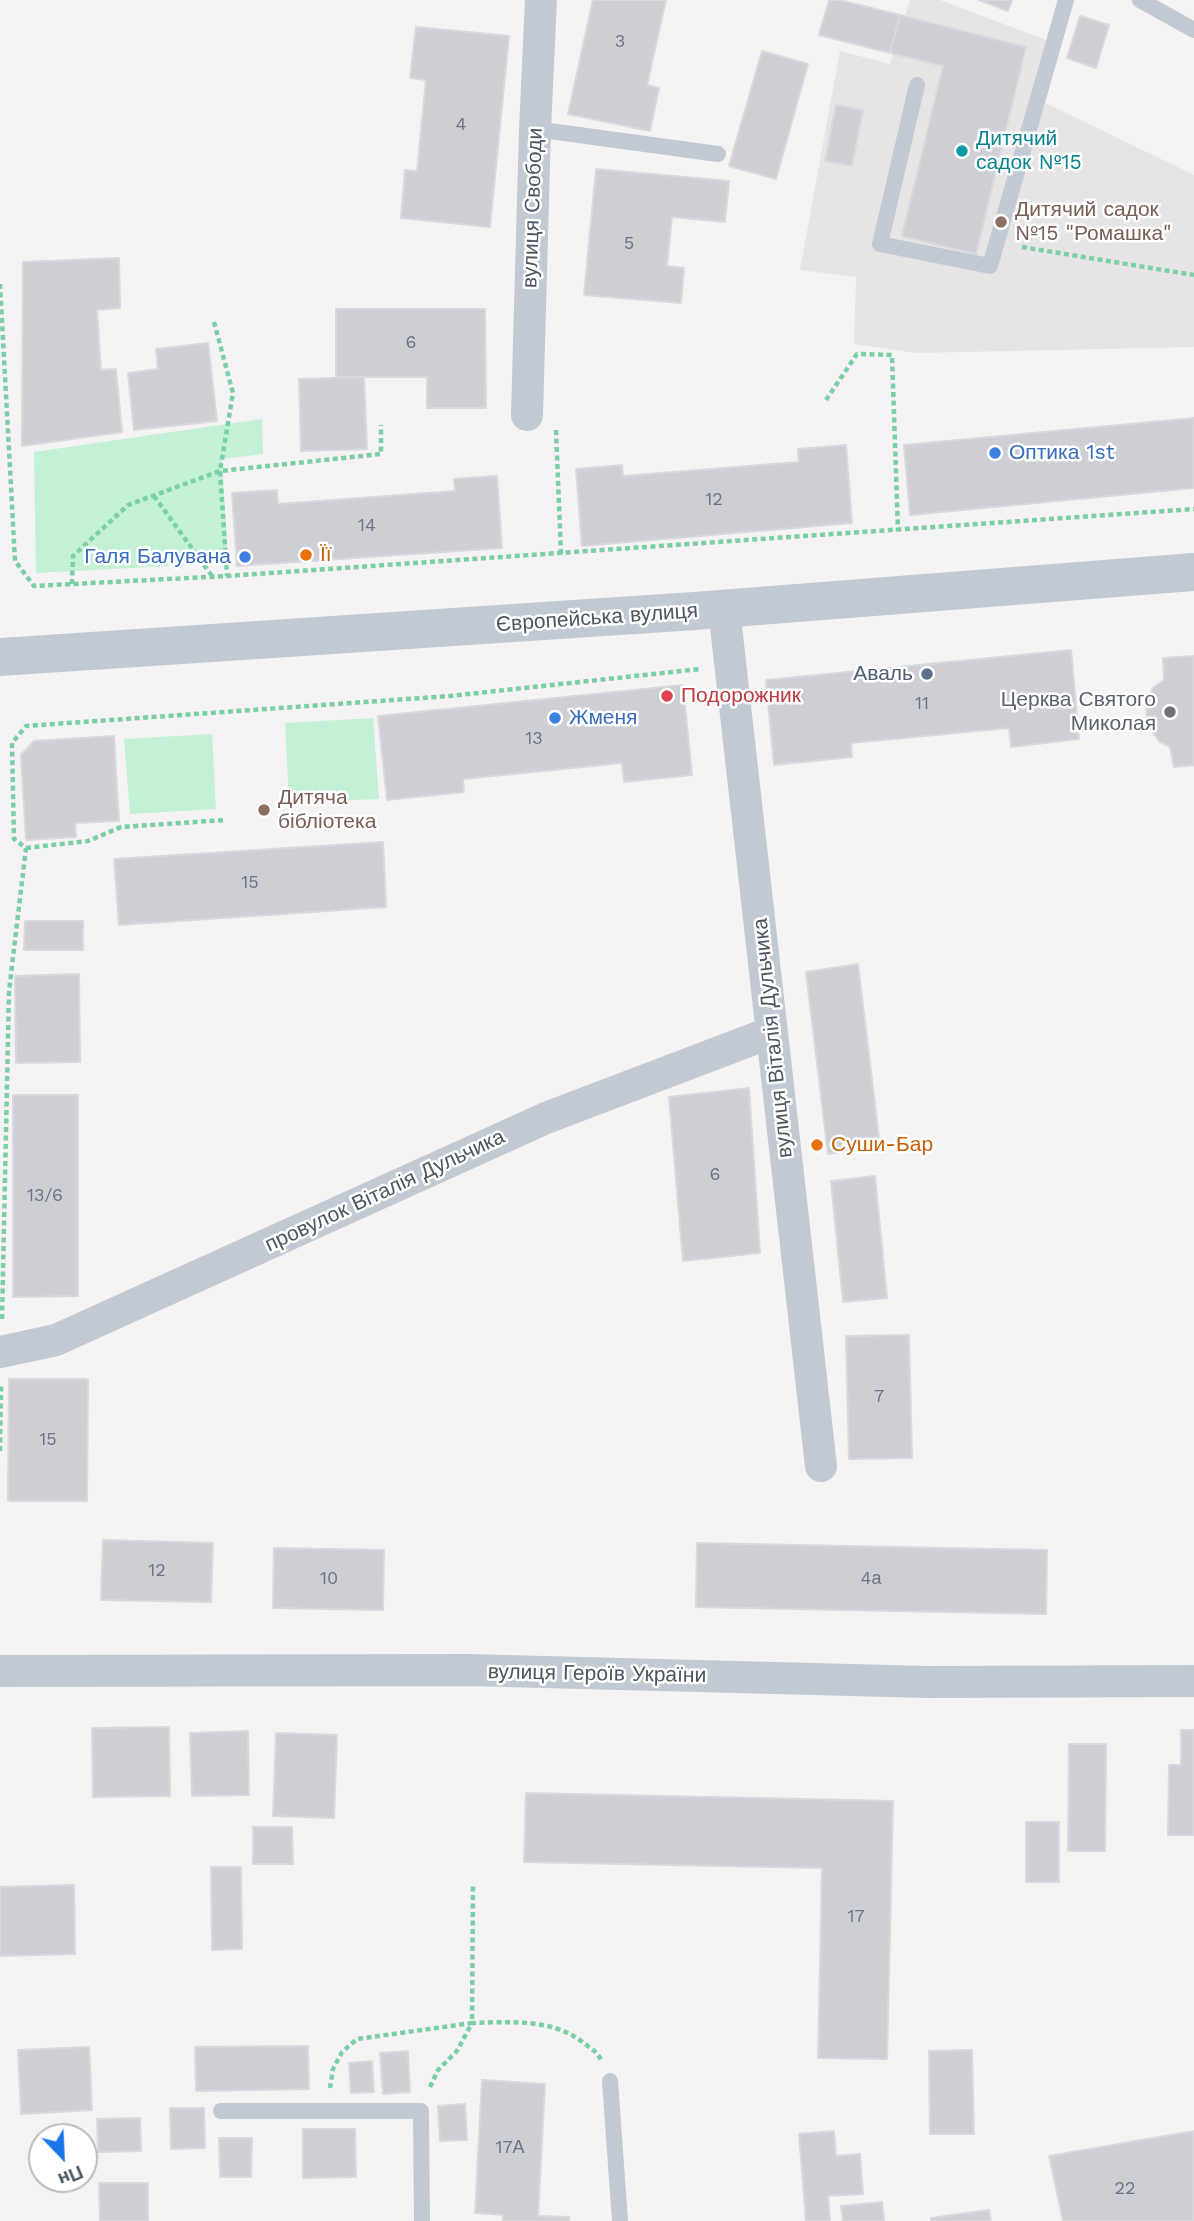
<!DOCTYPE html>
<html>
<head>
<meta charset="utf-8">
<style>
	body { margin:0 }
	#map { position:relative; width:1194px; height:2221px; overflow:hidden; background:#f5f3f3; font-family:"Work Sans",sans-serif }
	canvas { display:block }
	.north { position:absolute; left:28px; top:2123px; width:70px; height:70px; box-sizing:border-box; background:#fff; border:2px solid #b7bbc0; border-radius:50%; rotate:157deg; font-size:19px; font-weight:700; line-height:28px; text-align:center; color:#4a5661 }
	.north::after { content:''; display:block; margin:auto; width:24px; height:32px; background:#1a73e8; clip-path:polygon(50% 0,100% 100%,50% 72%,0 100%) }
</style>
</head>
<body>
<div id="map">
<canvas width="1194" height="2221"></canvas>
<div class="north">Пн</div>
</div>
<script>
const c = document.querySelector('canvas').getContext('2d');
c.lineJoin = 'round';
function fillPath(path, color) { c.fillStyle = color; c.fill(path, 'evenodd'); }
function stroke(path, color, width, dash) { c.strokeStyle = color; c.lineWidth = width; c.lineCap = dash ? 'butt' : 'round'; c.setLineDash(dash || []); c.stroke(path); }
function label(font, color, halo, rows, align = 'center') {
  c.font = font + ' "Work Sans",sans-serif'; c.lineWidth = 5; c.setLineDash([]); c.textBaseline = 'middle'; c.strokeStyle = halo; c.fillStyle = color; for (const [text, x, y, turn = 0] of rows) {
    c.save(); c.translate(x, y); c.rotate((+turn || 0) * Math.PI / 180); c.textAlign = isNaN(turn) ? turn : align; if (halo) c.strokeText(text, 0, 0); c.fillText(text, 0, 0); c.restore();
  }
}
const education = new Path2D(`
	M910,0H940L1054,43L1033,97L1194,175V347L917,353L854,344L856,277L800,270L840,51L890,64Z`);
const green = new Path2D(`
	M262,419L263,454L222,459L228,563L36,573L34,452Z
	M373,718L379,799L289,803L285,723Z
	M212,734L216,809L130,814L124,739Z`);
const building = new Path2D(`
	M593,0H666L647,85L659,88L650,131L568,114Z
	M829,0H839L900,15L890,53L819,35Z
	M979,0H1012L1008,11Z
	M900,15L1026,47L976,254L902,236L943,66L890,53Z
	M1080,16L1109,25L1096,68L1067,58Z
	M416,27L509,36L490,227L401,218L405,170L417,171L426,80L410,78Z
	M762,51L808,64L776,179L729,166Z
	M836,105L863,110L852,166L825,161Z
	M596,169L729,181L725,222L672,217L667,266L684,268L681,303L584,295Z
	M119,258L120,308L97,310L101,370L116,369L122,432L22,446L23,262Z
	M336,309H485L486,408H427V377H336Z
	M208,343L217,421L134,430L128,373L158,369L156,349Z
	M364,377L367,449L301,451L299,379Z
	M1194,418V488L910,515L904,445Z
	M846,445L852,523L582,546L576,469L622,465L623,476L799,462L798,449Z
	M497,476L502,548L237,566L232,493L277,490L278,504L455,491L454,479Z
	M1071,650L1079,739L1011,747L1009,728L851,743L852,757L774,765L766,680Z
	M1194,656V765L1174,767L1170,747L1159,741L1147,724L1146,701L1153,688L1164,680L1163,658Z
	M683,685L692,775L624,782L622,763L463,779L464,792L387,800L378,716Z
	M114,736L119,821L75,823L76,837L26,840L21,755L34,741Z
	M383,842L386,907L119,925L114,859Z
	M25,921H83V950H24Z
	M858,964L880,1146L828,1154L806,972Z
	M79,974L80,1062L16,1063L15,976Z
	M749,1088L760,1253L683,1261L669,1097Z
	M13,1095H78V1296L13,1297Z
	M875,1176L887,1298L843,1302L831,1181Z
	M909,1335L912,1458L849,1459L846,1336Z
	M9,1379H88L87,1501H8Z
	M103,1540L213,1543L211,1602L101,1600Z
	M697,1543L1047,1550L1046,1614L696,1607Z
	M274,1548L384,1550L383,1610L273,1608Z
	M169,1727L170,1796L93,1797L92,1728Z
	M1181,1730H1194V1835H1168L1169,1765H1181Z
	M248,1731L249,1795L192,1796L190,1733Z
	M276,1733L337,1735L334,1818L273,1816Z
	M1069,1744H1106L1105,1851H1068Z
	M526,1793L893,1801L887,2059L818,2058L822,1868L524,1862Z
	M1026,1822H1059V1882H1026Z
	M253,1827H292L293,1864H253Z
	M211,1867H241L242,1949L212,1950Z
	M74,1885L75,1954L0,1956V1887Z
	M308,2046L309,2089L196,2091L195,2047Z
	M89,2047L92,2110L21,2114L18,2050Z
	M972,2050L974,2134H930L929,2051Z
	M408,2051L410,2092L383,2094L380,2053Z
	M372,2061L374,2092L351,2093L349,2063Z
	M482,2080L545,2084L538,2216L569,2217V2221H503V2215L475,2213Z
	M465,2104L467,2140L440,2141L438,2106Z
	M170,2108H204L205,2148L171,2149Z
	M140,2118L141,2151L98,2152L97,2119Z
	M303,2129H355L356,2177L303,2178Z
	M834,2131L836,2156L860,2154L863,2194L828,2196L830,2221H806L799,2134Z
	M1194,2131V2221H1063L1049,2156Z
	M219,2138H252L251,2177H220Z
	M99,2183H148V2221H100Z
	M882,2202L884,2221H843L841,2206Z
	M989,2210L991,2221H931V2218Z`);
const path = new Path2D(`
	M1022,247L1194,275
	M0,284L15,561L34,586L227,576L1194,509
	M214,322L233,393L220,471L227,576
	M826,400L857,354L892,355L898,531
	M556,430L561,554
	M154,496L212,576
	M72,584L73,556L128,505L220,471L381,454V425
	M26,848L88,841L121,827L225,820
	M2,1319L9,991L26,848L14,839L12,743L26,726L450,696L700,669
	M0,1451L1,1384
	M430,2087L438,2070L457,2051L472,2023C510,2022 554,2018 585,2044C592,2049 598,2053 601,2060
	M330,2088L333,2069L342,2052L357,2039L472,2023L473,1883`);
const service = new Path2D(`
	M1140,0L1194,30
	M917,85L880,244L990,266L1066,0
	M535,129L718,154
	M610,2081L620,2221
	M221,2111H421L422,2221`);
const minor = new Path2D(`
	M527,415L535,129L541,0
	M724,609L821,1466
	M0,1352L56,1340L546,1118L772,1032
	M0,1671L467,1670L928,1682L1194,1681`);
const tertiary = new Path2D(`
	M0,657L695,611L1194,572`);
const markers = [
	[962,151,7,"#0f9aa8"],
	[1001,222,7,"#8d6e63"],
	[995,453,7,"#3f7fe0"],
	[306,555,7,"#e8710a"],
	[245,557,7,"#3f7fe0"],
	[927,674,7,"#5c6f8a"],
	[667,696,7,"#e0444e"],
	[1170,712,7,"#6b7280"],
	[555,718,7,"#3f7fe0"],
	[264,810,7,"#8d6e63"],
	[817,1145,7,"#e8710a"]
];
const numberNames = [
	["3",620,42],
	["4",461,125],
	["5",629,244],
	["6",411,343],
	["12",714,500],
	["14",367,526],
	["11",922,704],
	["13",534,739],
	["15",250,883],
	["6",715,1175],
	["13/6",45,1196],
	["7",879,1397],
	["15",48,1440],
	["12",157,1571],
	["10",329,1579],
	["4а",871,1579],
	["17",856,1917],
	["17А",510,2148],
	["22",1125,2189]
];
const cultureNames = [
	["Дитячий",976,139],
	["садок №15",976,163]
];
const streetNames = [
	["вулиця Свободи",533,208,-88],
	["Європейська вулиця",597,618,-4],
	["вулиця Віталія Дульчика",773,1038,-96],
	["провулок Віталія Дульчика",385,1191,-25],
	["вулиця Героїв України",597,1674,1]
];
const educationNames = [
	["Дитячий садок",1015,210],
	["№15 \"Ромашка\"",1015,234],
	["Дитяча",278,798],
	["бібліотека",278,822]
];
const shopNames = [
	["Оптика 1st",1009,453],
	["Галя Балувана",231,557,"right"],
	["Жменя",569,718]
];
const foodNames = [
	["Її",320,555],
	["Суши-Бар",831,1145]
];
const serviceNames = [
	["Аваль",913,674]
];
const healthNames = [
	["Подорожник",681,696]
];
const worshipNames = [
	["Церква Святого",1156,700],
	["Миколая",1156,724]
];
fillPath(education, '#e6e4e5');
fillPath(green, '#c3f1d5');
fillPath(building, '#cdcfd5');
stroke(building, '#d7d9de', 2);
stroke(path, '#7ad0a6', 4.5, [5, 3.5]);
stroke(service, '#c1cad2', 16);
stroke(minor, '#c1cad2', 32);
stroke(tertiary, '#c1cad2', 38);
for (const [x, y, r, color] of markers) { const dot = new Path2D(); dot.arc(x, y, r, 0, 2 * Math.PI); c.fillStyle = color; c.fill(dot); stroke(dot, '#fff', 2.5); }
label('18px', '#6b747e', null, numberNames);
label('21px', '#0d838f', '#fff', cultureNames, 'left');
label('21px', '#4a5661', '#fff', streetNames);
label('21px', '#785e54', '#fff', educationNames, 'left');
label('21px', '#366cbe', '#fff', shopNames, 'left');
label('21px', '#c56008', '#fff', foodNames, 'left');
label('21px', '#4e5e75', '#fff', serviceNames, 'right');
label('21px', '#be3a42', '#fff', healthNames, 'left');
label('21px', '#5b616d', '#fff', worshipNames, 'right');
</script>
</body>
</html>
